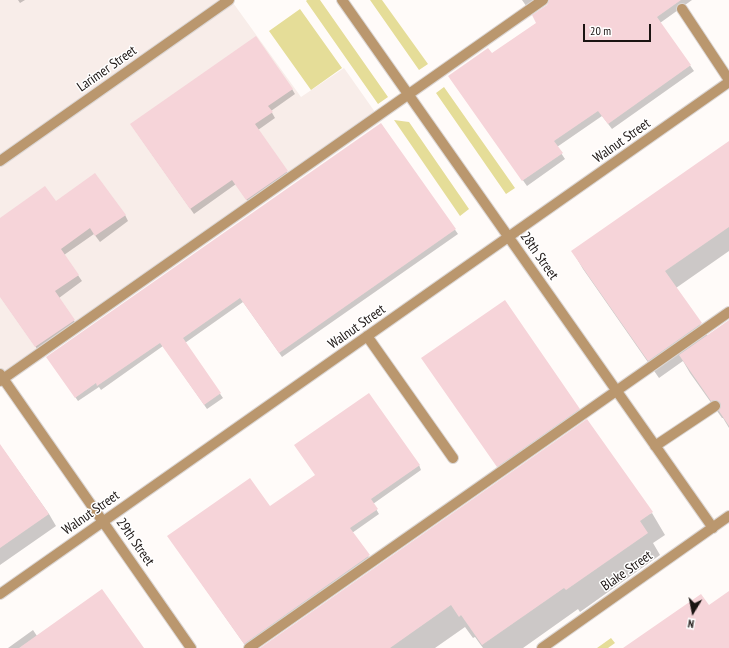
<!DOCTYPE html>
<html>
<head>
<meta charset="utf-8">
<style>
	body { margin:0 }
	#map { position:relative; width:729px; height:648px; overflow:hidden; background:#fffbf9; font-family:"PT Sans Narrow",sans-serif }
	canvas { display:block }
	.north { position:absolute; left:673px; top:592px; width:40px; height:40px; -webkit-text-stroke:3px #fff; paint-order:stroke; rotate:190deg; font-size:11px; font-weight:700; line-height:16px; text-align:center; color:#1b1412 }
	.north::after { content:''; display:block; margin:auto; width:14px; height:18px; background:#1b1412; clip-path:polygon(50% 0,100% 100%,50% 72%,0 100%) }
	.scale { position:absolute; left:583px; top:24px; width:68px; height:18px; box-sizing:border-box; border:2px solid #1b1412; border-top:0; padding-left:5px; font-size:12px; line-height:14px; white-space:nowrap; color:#1b1412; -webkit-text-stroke:3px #fff; paint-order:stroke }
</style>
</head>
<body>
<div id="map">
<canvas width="729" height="648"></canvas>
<div class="north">N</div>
<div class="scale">20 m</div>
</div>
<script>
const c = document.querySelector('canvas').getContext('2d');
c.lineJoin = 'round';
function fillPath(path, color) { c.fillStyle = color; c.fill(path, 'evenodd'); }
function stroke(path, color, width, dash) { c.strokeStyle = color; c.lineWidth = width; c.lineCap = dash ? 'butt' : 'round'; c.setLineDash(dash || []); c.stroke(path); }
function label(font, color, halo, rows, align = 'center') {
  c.font = font + ' "PT Sans Narrow",sans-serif'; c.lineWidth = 3; c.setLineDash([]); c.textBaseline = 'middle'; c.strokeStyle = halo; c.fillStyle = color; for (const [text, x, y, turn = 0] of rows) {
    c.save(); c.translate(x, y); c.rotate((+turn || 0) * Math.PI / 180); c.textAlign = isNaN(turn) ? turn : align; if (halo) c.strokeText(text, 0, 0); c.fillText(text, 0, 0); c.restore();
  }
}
const built = new Path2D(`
	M0,0H231L301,97L344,68L375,112L0,378Z`);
const green = new Path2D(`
	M307,0H320L388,97L378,104L306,1Z
	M370,0H382L428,64L419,70Z
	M300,9L342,68L311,90L269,31Z
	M444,87L515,188L506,194L436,93Z
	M394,120L409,122L469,209L460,216Z
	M611,638L615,643L608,648H597Z`);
const shadow = new Path2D(`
	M18,0H25L20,3Z
	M522,0H544L529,10Z
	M548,0H692L660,23L694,71L612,129L602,116L557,147L565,159L527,186L453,82L537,23L550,3Z
	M292,89L295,94L271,111L275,118L258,130L290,177L250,205L236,184L194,214L135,130Z
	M381,124L458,234L282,357L243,302L185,343L223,398L207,409L163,346L101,390L99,387L78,401L50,361Z
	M729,142V251L676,288L708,336L729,321V428L723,418H722L690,373L683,361L659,378L583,269L573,252Z
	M55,203L125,215L128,221L100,242L94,234L64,255L82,281L59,298L78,327L40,353L0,296V219Z
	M425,362L579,409L581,413L500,470Z
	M0,445L49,514L56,526L0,565Z
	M419,465L421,470L373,504L379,514L352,533L371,560L247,648L171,540L270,507Z
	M652,513L665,535L653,543L660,555L580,612L578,609L523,648H483L475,637L473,638L465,627L435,648H261Z
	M33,630L37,636L142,648H8Z`);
const building = new Path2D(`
	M549,0H681L657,17L691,65L608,124L598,111L554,141L563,153L522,181L448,76L488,48L492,53L536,23L532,15L547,5Z
	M256,36L293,89L268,106L273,112L255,124L288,171L246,200L232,180L190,209L130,124Z
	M381,123L456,229L279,353L240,298L183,338L221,393L204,405L160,343L97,386L96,383L75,398L46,357Z
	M729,141V227L665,271L702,323L648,361L571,251Z
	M95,173L126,215L95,236L90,228L61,249L79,275L55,291L75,320L35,347L0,297V218L45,186L56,201Z
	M505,300L580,409L497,467L421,358Z
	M729,320V426L719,411L721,406L720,402L715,400L711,401L679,355Z
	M369,393L420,465L371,499L378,509L350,528L370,555L244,644L167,536L250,478L270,506L315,475L294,445Z
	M587,419L653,512L640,521L648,533L566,590L564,588L482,645L461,615L459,617L451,605L390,648H260Z
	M0,444L49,514L0,548Z
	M102,589L144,648H19Z
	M729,591V648H623L701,594L709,605Z`);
const minor = new Path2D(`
	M342,0L713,528
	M682,9L729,80
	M0,161L229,0
	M367,336L453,458
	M0,374L191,648
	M0,381L543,0
	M655,446L715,406
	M0,594L729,82
	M249,648L729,312
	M542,648L729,516`);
const streetNames = [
	["Larimer Street",107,69,-35],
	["Walnut Street",622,141,-35],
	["28th Street",539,256,55],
	["Walnut Street",357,327,-35],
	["Walnut Street",91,513,-35],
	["29th Street",135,542,55],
	["Blake Street",627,571,-35]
];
fillPath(built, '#f8ede9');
fillPath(green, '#e5dd98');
fillPath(shadow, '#0003');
fillPath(building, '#f6d4d9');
stroke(minor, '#dbd6d4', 12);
stroke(minor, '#ba976e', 10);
label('14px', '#1b1412', '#fff', streetNames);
</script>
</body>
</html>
